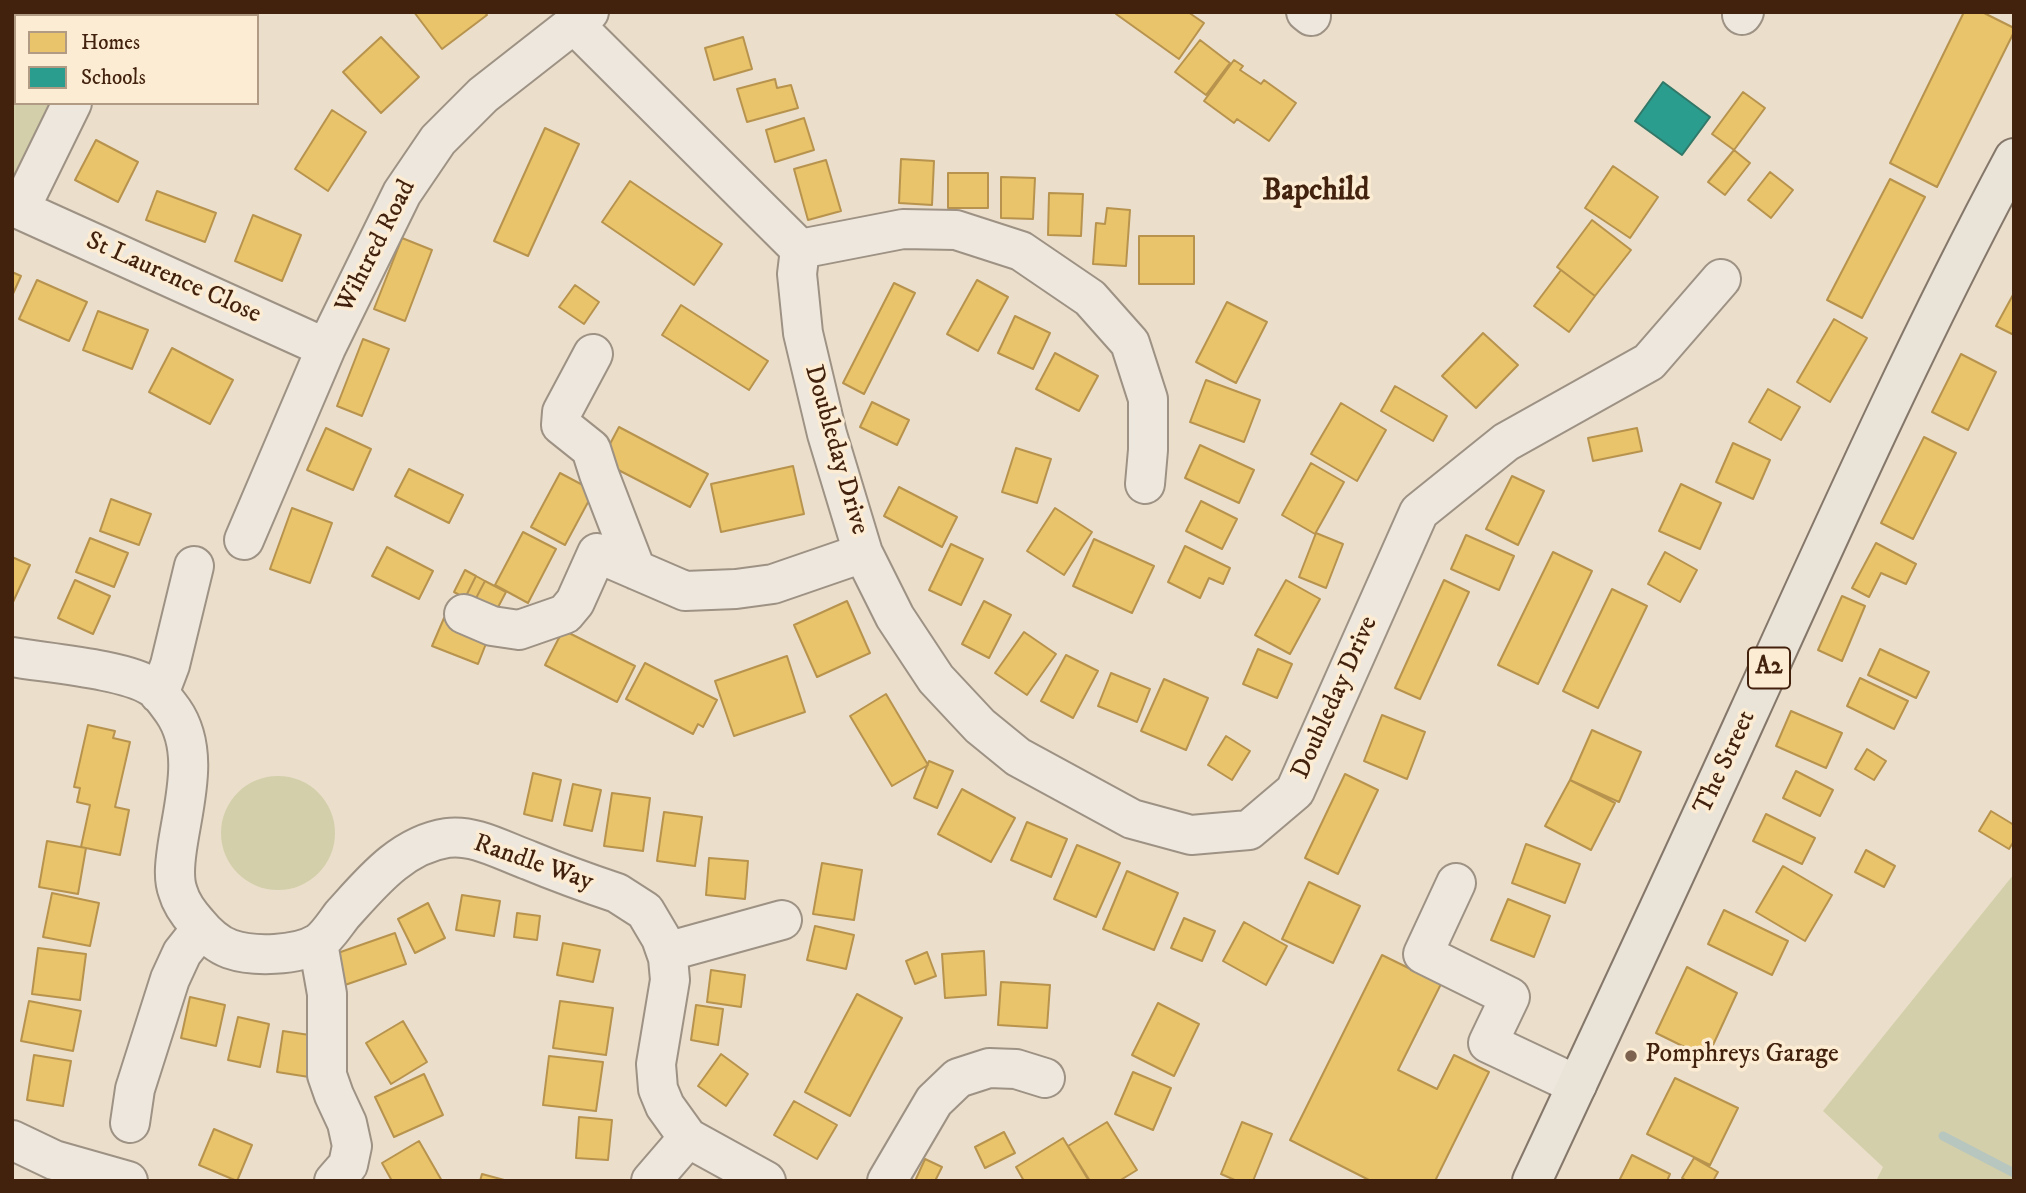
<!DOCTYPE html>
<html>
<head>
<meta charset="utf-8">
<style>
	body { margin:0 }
	#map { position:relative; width:2026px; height:1193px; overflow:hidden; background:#ebdeca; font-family:"IM FELL DW Pica",serif }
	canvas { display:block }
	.frame { position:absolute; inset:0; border:14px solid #42210d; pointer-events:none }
	.legend { position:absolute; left:14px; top:14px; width:245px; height:91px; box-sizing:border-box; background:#fbecd3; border:2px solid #b19b84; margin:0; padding:9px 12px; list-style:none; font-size:21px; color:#42210d }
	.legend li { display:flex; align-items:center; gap:14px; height:35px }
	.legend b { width:35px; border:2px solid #b19b84 }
</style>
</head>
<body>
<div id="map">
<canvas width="2026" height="1193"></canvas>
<div class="frame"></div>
<ul class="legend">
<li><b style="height:19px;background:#e9c46a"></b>Homes</li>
<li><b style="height:19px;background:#2a9d8f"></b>Schools</li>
</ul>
</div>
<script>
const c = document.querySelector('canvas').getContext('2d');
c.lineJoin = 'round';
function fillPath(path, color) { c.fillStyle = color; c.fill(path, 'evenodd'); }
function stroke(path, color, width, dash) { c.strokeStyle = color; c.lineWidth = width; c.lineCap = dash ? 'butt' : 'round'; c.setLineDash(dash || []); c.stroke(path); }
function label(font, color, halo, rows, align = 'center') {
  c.font = font + ' "IM FELL DW Pica",serif'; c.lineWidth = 7; c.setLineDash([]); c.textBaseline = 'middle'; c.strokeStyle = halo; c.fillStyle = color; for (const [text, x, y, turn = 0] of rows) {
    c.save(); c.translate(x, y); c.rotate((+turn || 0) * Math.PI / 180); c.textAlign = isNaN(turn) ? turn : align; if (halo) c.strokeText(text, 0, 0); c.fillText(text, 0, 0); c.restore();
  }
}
const green = new Path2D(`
	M12,12H101L99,16H16V103H53L16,174H12Z
	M221 833a57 57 0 1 1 114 0a57 57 0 1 1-114 0Z
	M2014,874V1181H1876L1883,1167L1823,1111Z`);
const homes = new Path2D(`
	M185,12H212L210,16H191Z
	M414,12H485L487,15L442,49Z
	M1117,12H1188L1204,23L1179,59L1116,14Z
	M1964,12H1982L2014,28V32L1937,187L1890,163Z
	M381,37L419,77L381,113L343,72Z
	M743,37L752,69L714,80L705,48Z
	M1200,40L1230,63L1206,95L1175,72Z
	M1234,60L1243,66L1240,70L1261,84L1264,80L1296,103L1269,141L1237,119L1234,123L1204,101Z
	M775,79L777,88L791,85L798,108L747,122L737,89Z
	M1743,92L1765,108L1734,150L1712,134Z
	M332,110L366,132L328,191L295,169Z
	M804,118L814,150L775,162L766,130Z
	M545,128L579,144L528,256L494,241Z
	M96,140L138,162L118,202L75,180Z
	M1734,150L1750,163L1725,195L1708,182Z
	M901,159L934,161L932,205L899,203Z
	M826,160L841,211L808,220L794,169Z
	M1613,166L1658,197L1630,238L1585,208Z
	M1770,172L1793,190L1771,218L1748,200Z
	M948,173H988V208H948Z
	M1001,177L1035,178L1033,219L1001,218Z
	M1890,179L1925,197L1862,318L1827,300Z
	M630,181L722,244L694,285L602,222Z
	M157,191L216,213L205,242L146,220Z
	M1049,193L1083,194L1081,236L1048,235Z
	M1107,208L1130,210L1126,266L1093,264L1096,223L1105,224Z
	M253,215L301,235L282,281L235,261Z
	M1592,220L1631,250L1595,296L1557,267Z
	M1139,236H1194V284H1139Z
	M402,238L432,250L405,321L374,309Z
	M1561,270L1595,296L1569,332L1534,306Z
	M12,272L21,276L12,296Z
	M37,280L87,302L69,341L19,319Z
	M977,280L1008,297L978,351L947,334Z
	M894,283L915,293L864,394L843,383Z
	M575,285L599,302L584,324L559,307Z
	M2014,293V335L1996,326Z
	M1227,302L1267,322L1236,383L1196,362Z
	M681,305L768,361L749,390L662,335Z
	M98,311L148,330L132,369L83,350Z
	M1015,316L1050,333L1033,369L998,353Z
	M1834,319L1867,338L1830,402L1797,382Z
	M1483,333L1518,365L1476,408L1442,376Z
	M363,339L389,349L362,416L337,406Z
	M172,348L233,380L210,424L149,392Z
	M1055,353L1098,376L1079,411L1036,389Z
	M1961,354L1996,372L1968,430L1932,412Z
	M1206,380L1260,400L1244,442L1190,422Z
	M1395,386L1447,416L1433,441L1381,411Z
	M1768,389L1800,407L1781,440L1749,422Z
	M872,402L909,420L897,445L860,427Z
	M1341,403L1386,430L1357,481L1311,454Z
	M619,427L708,474L690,507L601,461Z
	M326,428L371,449L353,490L307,470Z
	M1637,428L1642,451L1593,461L1588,438Z
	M1924,437L1956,453L1913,539L1881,523Z
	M1733,443L1770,460L1753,499L1716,482Z
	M1200,445L1254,470L1239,503L1185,478Z
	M1016,448L1051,459L1037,503L1002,492Z
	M1311,463L1344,482L1315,534L1282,515Z
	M793,466L804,514L721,532L711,484Z
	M409,469L463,495L449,523L395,496Z
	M560,473L594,491L565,545L531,527Z
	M1512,476L1544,491L1518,545L1486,529Z
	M1681,484L1721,503L1700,549L1659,531Z
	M899,487L957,517L942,547L884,516Z
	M111,499L151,514L139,545L100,531Z
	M1201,501L1237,519L1222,549L1186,531Z
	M292,508L332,523L310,583L270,569Z
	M1055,508L1092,532L1064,575L1027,551Z
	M523,532L556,549L528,603L495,585Z
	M1316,533L1343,544L1326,588L1299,577Z
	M1466,535L1514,556L1499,590L1451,569Z
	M90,538L128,553L114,587L76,572Z
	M1094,539L1154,566L1132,613L1073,586Z
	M1876,543L1916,564L1906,584L1881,573L1869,597L1852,588Z
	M951,544L983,559L961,605L929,590Z
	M1185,546L1230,568L1223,584L1209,578L1200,598L1168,582Z
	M387,547L433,571L419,599L372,576Z
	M1553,552L1592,571L1538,684L1498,665Z
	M1665,552L1697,570L1680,602L1648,584Z
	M12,557L30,565L13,602H12Z
	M465,570L476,576L465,598L454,592Z
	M476,576L485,581L474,602L465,598Z
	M75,580L110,596L93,634L58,618Z
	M1286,580L1320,599L1290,654L1255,635Z
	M1444,580L1469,592L1420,699L1395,688Z
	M485,581L506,592L495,613L474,602Z
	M1612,589L1647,606L1598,708L1563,691Z
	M1842,596L1865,606L1842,661L1818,650Z
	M847,601L870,653L817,677L794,625Z
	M984,601L1011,615L989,658L962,644Z
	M444,618L489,636L478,664L432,646Z
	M563,630L635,666L617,702L545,665Z
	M1024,632L1056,654L1027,695L995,673Z
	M1258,649L1292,664L1277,698L1243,684Z
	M1880,649L1929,672L1916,698L1868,675Z
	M1066,655L1098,671L1073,718L1041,701Z
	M787,656L805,712L734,736L715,681Z
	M645,663L717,700L703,727L698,724L693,734L626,699Z
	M1111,673L1150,689L1137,722L1098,706Z
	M1860,678L1908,701L1894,729L1847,706Z
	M1164,679L1208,698L1186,750L1141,731Z
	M886,694L928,765L892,786L850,716Z
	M1791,711L1842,733L1826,768L1776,746Z
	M1382,715L1425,732L1407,779L1364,761Z
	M88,725L115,731L113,738L130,742L115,807L129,810L120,855L81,847L90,805L77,802L80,788L74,787Z
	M1592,730L1641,752L1619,802L1570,780Z
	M1226,736L1250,751L1232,780L1208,765Z
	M1867,749L1886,761L1874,780L1855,769Z
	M929,761L953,771L937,808L914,798Z
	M1796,771L1833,790L1820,816L1783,798Z
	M533,773L561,780L552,821L524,814Z
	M1345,774L1378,790L1338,874L1305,858Z
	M1570,780L1615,803L1591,850L1545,826Z
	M573,784L601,790L592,831L564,825Z
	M962,789L1015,818L991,862L938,834Z
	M612,793L650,798L643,851L604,846Z
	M1991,811L2014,825V841L2009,849L1979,831Z
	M664,812L702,817L695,866L657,861Z
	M1766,814L1815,838L1802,864L1753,841Z
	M1027,822L1067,839L1051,877L1011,860Z
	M47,841L86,848L78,894L39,887Z
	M1526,844L1580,864L1565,903L1512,883Z
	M1077,845L1120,863L1096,917L1054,899Z
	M1866,850L1895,866L1884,887L1855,872Z
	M709,858L748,861L745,899L706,895Z
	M822,863L862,870L854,920L813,914Z
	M1783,866L1832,895L1805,941L1756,912Z
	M1127,871L1178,893L1154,950L1103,929Z
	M1309,882L1360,906L1333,963L1282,939Z
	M52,893L99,903L90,946L43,937Z
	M462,895L500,901L494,936L456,930Z
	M1508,899L1550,916L1534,957L1491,940Z
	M428,903L445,938L415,953L398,919Z
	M1724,910L1788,941L1772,975L1708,944Z
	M517,913L540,916L537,940L514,937Z
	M1184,918L1215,931L1202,961L1171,948Z
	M1244,922L1287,946L1266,985L1223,961Z
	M815,926L854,935L846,969L807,960Z
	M395,933L406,964L342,986L332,955Z
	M563,943L600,950L593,982L557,975Z
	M38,948L86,954L80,1000L32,994Z
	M984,951L986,995L945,998L942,954Z
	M927,952L936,976L915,984L906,961Z
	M1382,955L1441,984L1398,1070L1437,1089L1454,1055L1489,1072L1435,1181H1371L1290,1140Z
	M1687,967L1737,993L1707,1058L1656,1033Z
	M711,970L745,975L741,1007L707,1002Z
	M1001,982L1050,985L1047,1028L998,1025Z
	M857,994L902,1018L850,1116L805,1092Z
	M190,997L225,1005L216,1046L181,1038Z
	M29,1001L81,1011L73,1051L21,1041Z
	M560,1001L613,1008L606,1055L553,1048Z
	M1158,1003L1199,1024L1174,1076L1132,1055Z
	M696,1005L723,1009L718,1045L691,1040Z
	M238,1017L269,1024L260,1067L228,1060Z
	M403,1021L427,1062L391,1084L366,1043Z
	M283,1031L316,1036L309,1077L277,1072Z
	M721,1054L748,1074L726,1106L698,1086Z
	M34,1055L71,1061L63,1106L27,1100Z
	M549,1056L603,1062L596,1111L543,1105Z
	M1133,1072L1171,1088L1153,1130L1115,1114Z
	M424,1074L443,1115L394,1137L375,1097Z
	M1675,1078L1738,1108L1710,1165L1647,1134Z
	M794,1101L837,1125L817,1159L774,1135Z
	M579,1117L612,1120L608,1160L576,1158Z
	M1107,1122L1137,1170L1119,1181H1090L1068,1146Z
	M1242,1122L1272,1134L1253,1181H1237L1221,1174Z
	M214,1129L252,1145L237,1181L199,1165Z
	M1004,1132L1015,1153L985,1168L975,1147Z
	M1063,1138L1089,1181H1024L1016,1167Z
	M419,1141L442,1181H392L382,1163Z
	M1632,1155L1670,1174L1667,1181H1619Z
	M1694,1158L1718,1172L1713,1181H1687L1682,1178Z
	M925,1159L942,1167L935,1181H915Z
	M482,1174L508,1181H480Z`);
const schools = new Path2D(`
	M1663,82L1710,117L1682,155L1635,121Z`);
const stream = new Path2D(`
	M1943,1136L2014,1173`);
const minor = new Path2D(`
	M1306,12L1311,16
	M1742,15L1744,12
	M115,16L116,12
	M574,24L800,249L797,274L803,333L827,434L863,553L895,617L936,679L980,726L1018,757L1132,819L1191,835L1249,830L1295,791L1419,512L1506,442L1649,362L1721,279
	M12,206L326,348
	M20,209L72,103
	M800,249L903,229L956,230L1021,251L1090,298L1130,343L1148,399V450L1145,484
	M593,354L562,412L561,425L591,449L599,474L636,570
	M244,540L326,348L402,193L438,140L483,95L589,12
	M464,614L492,626L519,630L565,614L575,602L597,553L685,591L736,589L773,584L863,553
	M12,657C46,663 125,669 152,687C160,692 167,703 173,711C201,751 183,805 177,849C175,863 173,879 178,892C181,903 189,914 197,923C206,934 216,944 230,949C253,957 297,956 318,943C327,937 335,924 342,915C371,883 401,845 447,838C474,834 503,851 528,860C557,872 587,883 617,893L645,911L661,938L668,958L670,980L656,1064L658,1089L665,1106L688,1138L766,1181
	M159,694L170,665L194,566
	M1456,883L1423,954L1510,997L1488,1043L1577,1085
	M318,943L327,994V1075L334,1095L347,1123L352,1146L348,1165L334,1181
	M666,952L782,920
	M130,1123L135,1089L170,979L182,953L201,929
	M12,1140L54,1160L128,1181
	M651,1181L688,1138
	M887,1181L934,1101L958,1078L989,1068L1016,1069L1045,1078`);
const major = new Path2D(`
	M1532,1181C1605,1025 1678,869 1749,712C1834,525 1917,339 2014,158`);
const markers = [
	[1631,1056,7,"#7d634f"]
];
const shields = [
	[1769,668,42]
];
const shieldNames = [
	["A2",1769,668]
];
const streetNames = [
	["Wihtred Road",377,247,-63],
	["St Laurence Close",173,279,24],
	["Doubleday Drive",835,450,74],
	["Doubleday Drive",1336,698,-66],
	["The Street",1726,763,-65],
	["Randle Way",533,864,19]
];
const poiNames = [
	["Pomphreys Garage",1645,1056]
];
const quarterNames = [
	["Bapchild",1316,193]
];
fillPath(green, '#d3cfaa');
fillPath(homes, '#e9c46a');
stroke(homes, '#b7934e', 2);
fillPath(schools, '#2a9d8f');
stroke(schools, '#317868', 2);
stroke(stream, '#b7c6bf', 9);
stroke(minor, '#9d9284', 42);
stroke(major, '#85786b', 42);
stroke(minor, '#eee7dd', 38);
stroke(major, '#eae3d8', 38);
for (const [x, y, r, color] of markers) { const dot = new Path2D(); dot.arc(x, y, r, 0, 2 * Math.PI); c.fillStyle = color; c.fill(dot); stroke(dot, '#fbecd3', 2.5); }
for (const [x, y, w] of shields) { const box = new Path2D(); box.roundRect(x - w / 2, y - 20.5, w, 41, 5); c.fillStyle = '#fbecd3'; c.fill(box); stroke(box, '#42210d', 2); }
label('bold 24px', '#42210d', null, shieldNames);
label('26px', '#42210d', '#fbecd3', streetNames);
label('26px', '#42210d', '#fbecd3', poiNames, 'left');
label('bold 30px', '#42210d', '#fbecd3', quarterNames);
</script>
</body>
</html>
